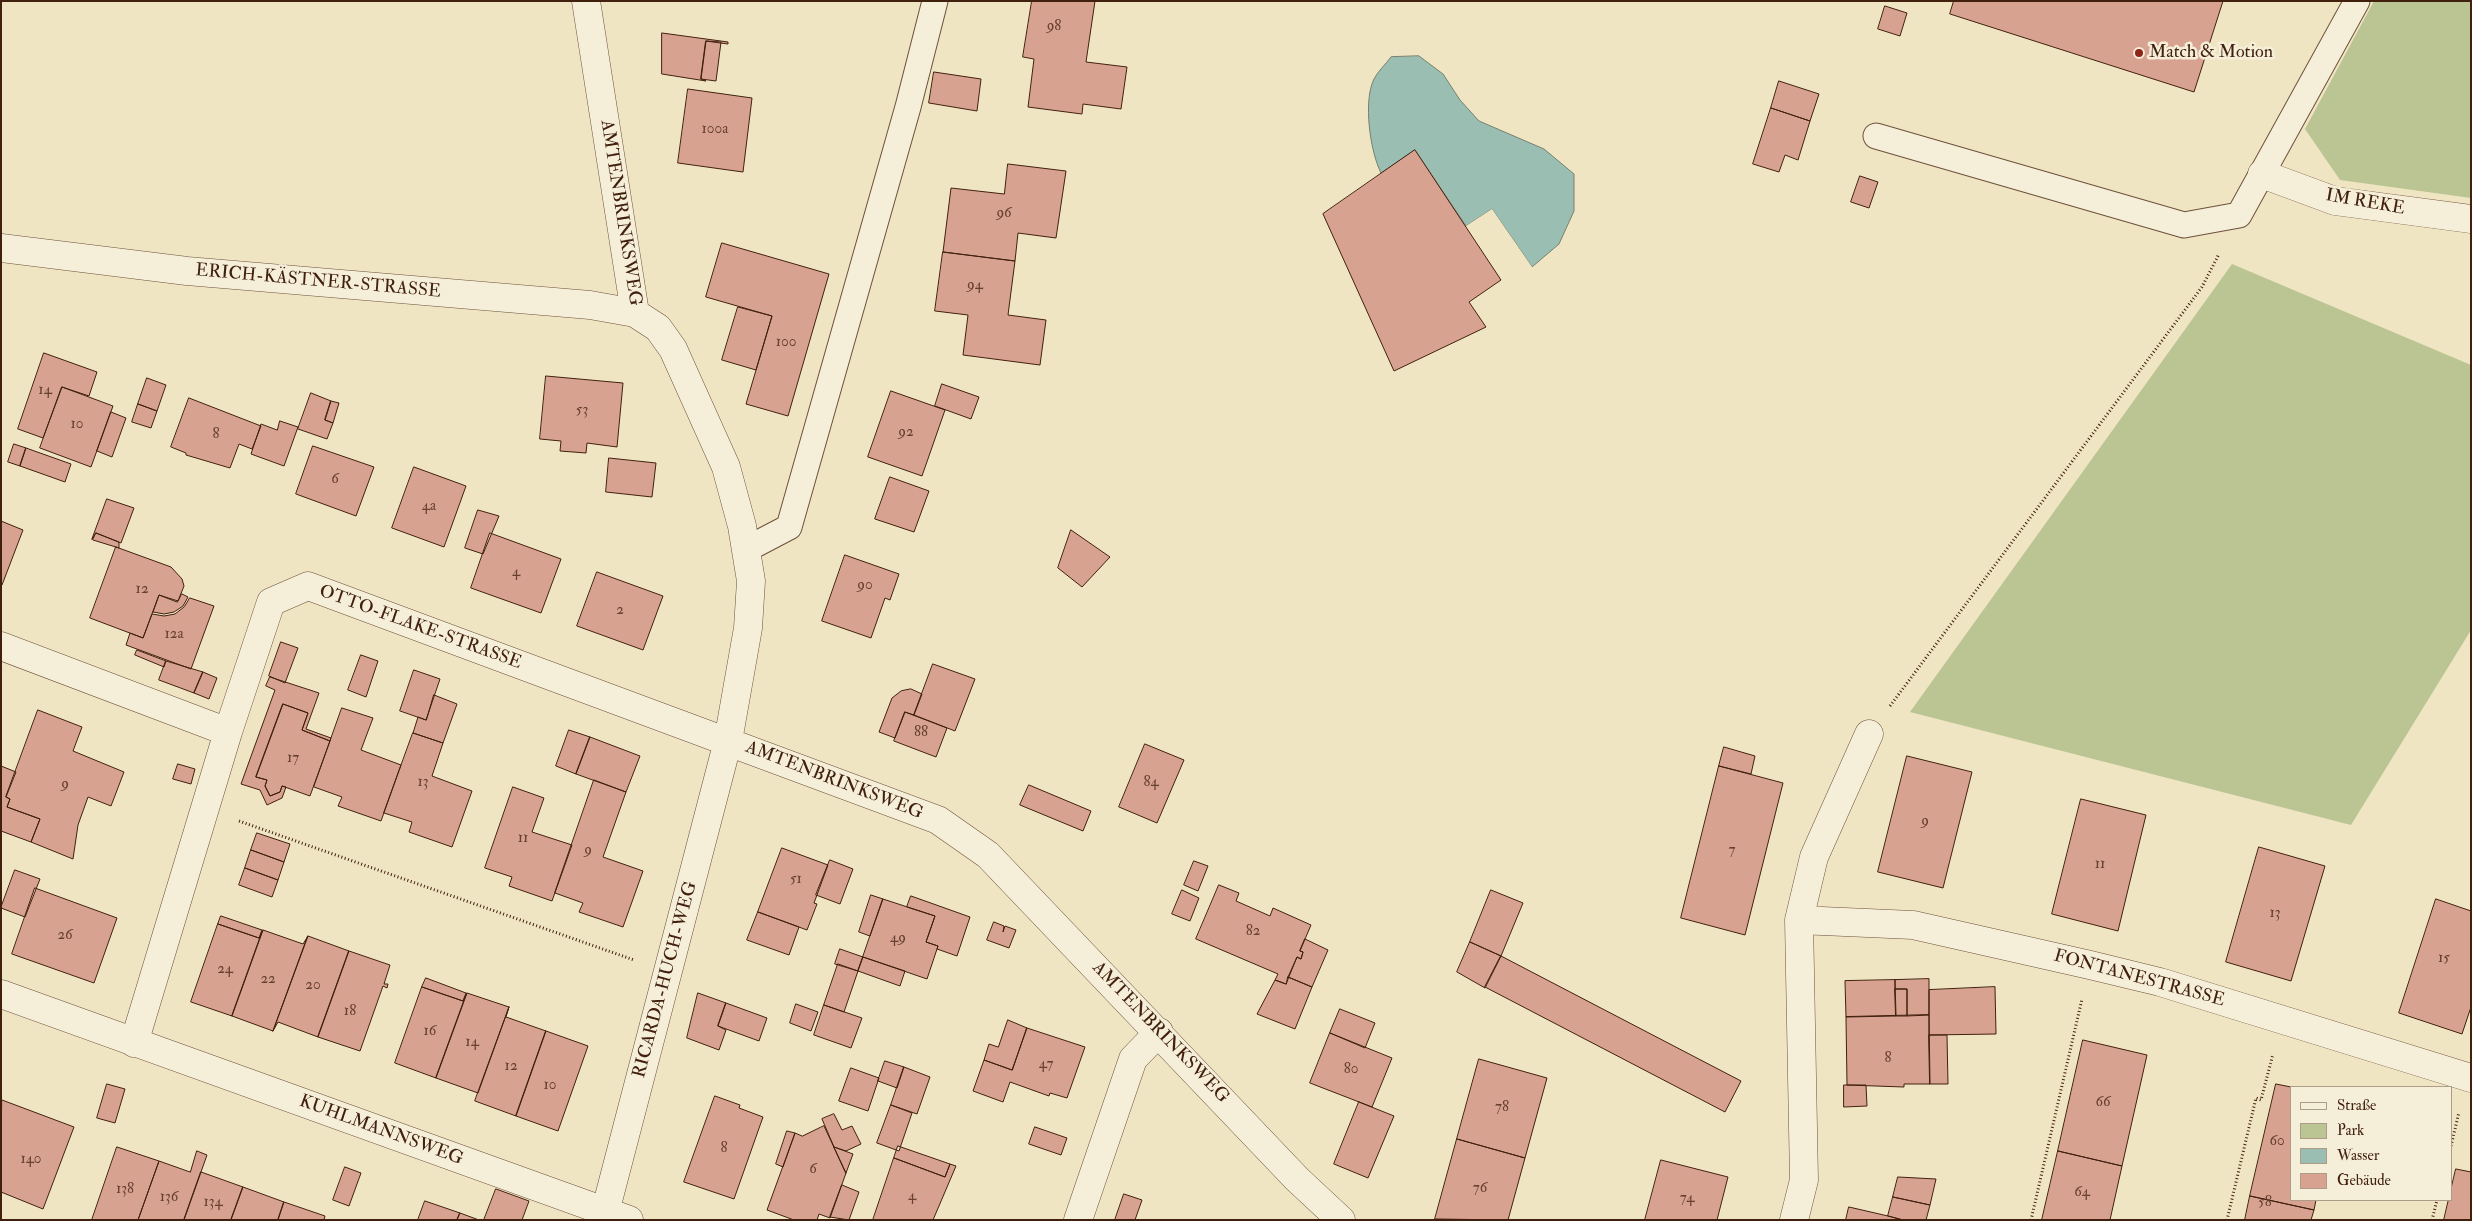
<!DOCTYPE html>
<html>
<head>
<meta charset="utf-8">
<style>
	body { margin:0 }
	#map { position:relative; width:2472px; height:1221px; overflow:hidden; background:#f0e5c3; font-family:"IM FELL Double Pica",serif }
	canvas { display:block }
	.frame { position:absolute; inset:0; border:2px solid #41200e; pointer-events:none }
	.legend { position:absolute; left:2290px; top:1086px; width:162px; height:115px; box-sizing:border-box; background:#f5eed8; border:1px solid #ad9c87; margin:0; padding:6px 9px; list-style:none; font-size:15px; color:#41200e }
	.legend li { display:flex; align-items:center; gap:10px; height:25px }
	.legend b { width:25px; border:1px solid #ad9c87 }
</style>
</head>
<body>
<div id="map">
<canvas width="2472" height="1221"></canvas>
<div class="frame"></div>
<ul class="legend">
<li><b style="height:6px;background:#f5eed8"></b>Straße</li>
<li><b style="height:14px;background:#bbc493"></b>Park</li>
<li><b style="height:14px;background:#9abfb2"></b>Wasser</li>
<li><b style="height:14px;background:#d8a291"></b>Gebäude</li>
</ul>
</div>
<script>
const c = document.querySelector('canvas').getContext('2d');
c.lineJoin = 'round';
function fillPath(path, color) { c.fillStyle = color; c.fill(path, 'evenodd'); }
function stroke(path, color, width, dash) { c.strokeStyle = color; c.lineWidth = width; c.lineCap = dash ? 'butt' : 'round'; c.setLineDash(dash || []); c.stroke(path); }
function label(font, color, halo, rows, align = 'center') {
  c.font = font + ' "IM FELL Double Pica",serif'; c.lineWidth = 5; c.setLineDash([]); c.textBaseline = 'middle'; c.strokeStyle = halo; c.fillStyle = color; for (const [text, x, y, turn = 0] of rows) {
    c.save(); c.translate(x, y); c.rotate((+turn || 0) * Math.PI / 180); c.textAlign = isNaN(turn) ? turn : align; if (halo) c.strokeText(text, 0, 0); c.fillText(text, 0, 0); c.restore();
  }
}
const green = new Path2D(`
	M2374,1H2471V198L2340,180L2305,129Z
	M2232,264L2471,365V630L2351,825L1910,712Z`);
const water = new Path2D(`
	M1419,56L1443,74L1460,100L1479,121L1544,149L1574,174V211L1559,244L1532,267L1492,209L1466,226L1415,150L1381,173C1370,151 1363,101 1374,79C1378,71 1386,64 1391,57Z`);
const pier = new Path2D(`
	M1492,209L1532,267L1533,269L1530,268L1491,212L1467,228L1466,226Z`);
const building = new Path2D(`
	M1032,1H1095L1086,62L1127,67L1121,109L1083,104L1082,114L1028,107L1034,59L1023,57Z
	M1954,1H2223L2194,92L1950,14Z
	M1885,6L1907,13L1900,36L1878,29Z
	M662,33L728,42V44L706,41L701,79L706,81L662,74Z
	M706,41L721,42L716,81L701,79Z
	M934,72L981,79L977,111L929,103Z
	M1779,81L1819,94L1810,121L1771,108Z
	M688,89L752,98L743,172L678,163Z
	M1771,108L1810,121L1798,160L1785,155L1779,172L1753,164Z
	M1415,150L1501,280L1469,302L1486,327L1394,371L1323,214Z
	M1008,164L1066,171L1056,238L1018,233L1015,261L943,252L951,188L1004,194Z
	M1860,176L1878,182L1869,208L1851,202Z
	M722,243L829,274L788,416L746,404L772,316L706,297Z
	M943,252L1015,261L1008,315L1046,320L1040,365L963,355L968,315L935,311Z
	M738,307L772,316L756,370L722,360Z
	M44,353L97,372L89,396L62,387L43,438L18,429Z
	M546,376L623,383L617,447L587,443L586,453L560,451L561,441L540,439Z
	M147,378L166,385L157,411L138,404Z
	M942,384L979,397L971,419L935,406Z
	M62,387L113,406L91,467L40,448Z
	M891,391L945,410L922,476L868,457Z
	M311,393L331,401L325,420L333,423L327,439L298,429Z
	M189,398L261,426L252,449L239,444L230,468L186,455V453L171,447Z
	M331,401L339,403L333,423L325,420Z
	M138,404L157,411L151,428L132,422Z
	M111,412L126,418L112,457L97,451Z
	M280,421L298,427L284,466L251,454L261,424L277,430Z
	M14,444L26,448L20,466L8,462Z
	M313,446L374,467L356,516L296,494Z
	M26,448L71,464L65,482L20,466Z
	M609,458L656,463L652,497L606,492Z
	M414,467L466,486L444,547L392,528Z
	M890,477L929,491L914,532L875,519Z
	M107,499L134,508L121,543L96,533L92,539Z
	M478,510L499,516L483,554L465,548Z
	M1,521L23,530L2,585H1Z
	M1071,530L1110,557L1082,587L1058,568Z
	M96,533L119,542V548L93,540Z
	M490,533L561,559L541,613L471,588Z
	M116,547L171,567L182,579L184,586L178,601L159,595L143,638L90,618Z
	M845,555L899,574L890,600L885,598L871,638L822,621Z
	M597,572L663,596L643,650L577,626Z
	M182,594L188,597L183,606L174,612L164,614L153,612L159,595L177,602Z
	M190,598L214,606L191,669L126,645L130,633L143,638L152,614L164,616L175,614L184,607Z
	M281,642L298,648L285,683L269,676Z
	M137,650L166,661L164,667L135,655Z
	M361,655L378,661L366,697L348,690Z
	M166,661L203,672L194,693L159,680Z
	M933,664L975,679L955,731L914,715Z
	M414,670L440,679L426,720L400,711Z
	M203,672L217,678L209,699L194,693Z
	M270,677L319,693L306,729L331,738L330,741L302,730L308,713L283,704L256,777L267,780L265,786L270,796L280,792L282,786L286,787L282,798L267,805L260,790L241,784L275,690L266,686Z
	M911,689L922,694L914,715L905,712L895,738L879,732L892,698L901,691Z
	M434,695L457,704L443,743L413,733L418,717L426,720Z
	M283,704L308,713L302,730L330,741L310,796L282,786L280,792L270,796L265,786L267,780L256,777Z
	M342,708L373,718L361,750L401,765L381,821L338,806L342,797L314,787Z
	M38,710L82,727L73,751L124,772L111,806L88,797L78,825L73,859L31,842L40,819L7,807L10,799L6,797Z
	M905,712L947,728L936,757L894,741Z
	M569,730L590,737L576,774L556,766Z
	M413,733L443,743L432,776L472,791L452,847L409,832L412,822L384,813Z
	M590,737L640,756L626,792L576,774Z
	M1145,744L1184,760L1157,823L1119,807Z
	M1724,747L1755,756L1751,774L1719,766Z
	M1907,756L1972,772L1943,888L1878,872Z
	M178,764L195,769L191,784L173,779Z
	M1,766L16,772L6,797L10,799L7,807L40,819L31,842L1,831Z
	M1719,766L1783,783L1745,935L1681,918Z
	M594,780L626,792L603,857L643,871L623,927L579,912L583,903L555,893Z
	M1029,785L1091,811L1083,831L1020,805Z
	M513,787L544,798L532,832L572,845L552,901L509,886L512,877L485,868Z
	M2081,799L2146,815L2118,931L2052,914Z
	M257,833L290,844L284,862L251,850Z
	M2259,847L2325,866L2291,981L2226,962Z
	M782,848L828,865L814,903L817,904L807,930L758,912Z
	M251,850L284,862L278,880L245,868Z
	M830,860L853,869L840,904L816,895Z
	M1194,861L1208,866L1198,891L1184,885Z
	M245,868L278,880L272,897L239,885Z
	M15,870L40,879L25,917L1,908Z
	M1219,885L1239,893L1236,901L1270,916L1273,908L1311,925L1300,951L1303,952L1301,959L1297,957L1286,984L1275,980L1278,974L1196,939Z
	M35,888L117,918L94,983L12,954Z
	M1182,890L1199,898L1190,921L1172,914Z
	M1491,890L1523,903L1501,956L1470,942Z
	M871,895L883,899L870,936L859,932Z
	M911,896L970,917L957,956L937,949L938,946L926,942L935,916L907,907Z
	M883,899L935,916L926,942L938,946L927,979L863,957Z
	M2436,899L2471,911V1007L2462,1034L2399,1013Z
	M758,912L799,927L789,955L747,940Z
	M221,916L262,930L259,938L218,924Z
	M994,922L1004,926L1003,932L1005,926L1016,930L1009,948L987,940Z
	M218,924L259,938L263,930L232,1016L191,1002Z
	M263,930L303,944L308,936L273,1031L232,1016Z
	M308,936L349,951L318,1037L278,1022L273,1031Z
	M1305,939L1328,950L1312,987L1288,977L1297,957L1301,959L1303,952L1300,951Z
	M1470,942L1501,956L1485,988L1457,972Z
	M840,949L863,957L858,971L835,964Z
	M349,951L390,965L384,984H388L387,988L383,986L360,1051L318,1037Z
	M1501,956L1741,1081L1725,1112L1485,987Z
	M863,957L905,971L900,986L858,971Z
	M838,964L858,971L844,1012L824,1005Z
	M1288,977L1312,987L1295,1029L1257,1014L1275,980L1286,984Z
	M426,978L466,993L463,1001L422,987Z
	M1929,979V1015L1907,1016V989H1895V980Z
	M1895,980L1896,1016L1846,1017L1845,981Z
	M422,987L463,1001L467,993L436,1078L395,1063Z
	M1995,987L1996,1034L1929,1035V990Z
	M1895,989H1907V1016H1896Z
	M467,993L509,1007L478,1093L436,1078Z
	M698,993L726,1003L718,1026L726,1030L719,1050L687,1038Z
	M726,1003L767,1018L759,1041L718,1026Z
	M796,1004L818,1012L811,1031L790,1023Z
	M824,1005L862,1018L851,1048L814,1035Z
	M509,1007L506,1017L546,1031L516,1116L475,1101Z
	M1340,1009L1375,1023L1365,1048L1330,1033Z
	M1929,1015L1930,1084H1904V1087L1847,1085L1846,1017Z
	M1008,1020L1027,1028L1012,1070L984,1060L989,1044L998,1047Z
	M1027,1028L1085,1047L1067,1098L1050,1093L1049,1096L1010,1082L1003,1102L973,1091L984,1060L1012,1070Z
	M546,1031L588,1046L558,1131L516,1116Z
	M1330,1033L1392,1058L1372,1107L1310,1083Z
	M1929,1035H1947L1948,1084H1930Z
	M2083,1040L2147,1055L2122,1166L2058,1151Z
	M1479,1059L1547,1078L1525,1158L1457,1139Z
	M885,1061L904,1067L897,1088L878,1081Z
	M904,1067L930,1077L917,1114L891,1105Z
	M851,1068L879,1078L868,1111L839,1101Z
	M107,1084L125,1089L115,1123L97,1118Z
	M2276,1084L2291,1087V1200H2316L2314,1210L2250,1196Z
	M1844,1085H1866L1867,1106L1844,1107Z
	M715,1096L740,1105L739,1108L763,1117L734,1199L684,1182Z
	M2,1100L74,1127L43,1209L1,1192Z
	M1359,1102L1394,1116L1368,1178L1334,1164Z
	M891,1105L912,1113L899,1151L877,1143Z
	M834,1114L842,1130L852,1126L861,1144L846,1151L834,1147L822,1119Z
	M824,1126L846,1173L830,1218L819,1214L817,1220H794L767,1210L795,1133L802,1136Z
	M1035,1127L1067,1138L1061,1155L1029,1144Z
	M787,1131L795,1133L783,1167L776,1164Z
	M1457,1139L1525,1158L1508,1220L1435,1219Z
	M898,1146L950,1164L945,1177L894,1158Z
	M117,1147L159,1161L138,1220H92Z
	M834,1147L853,1154L846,1173Z
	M197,1151L207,1155L184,1220H138L159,1161L190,1172Z
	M2058,1151L2122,1166L2110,1220H2042Z
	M894,1158L945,1177L950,1164L956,1166L933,1220H873Z
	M1661,1160L1728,1177L1717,1220H1645Z
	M345,1167L361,1173L349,1206L333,1200Z
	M2456,1169L2471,1172V1220H2444Z
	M201,1172L243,1187L231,1220H184Z
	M1898,1177L1936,1179L1930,1205L1893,1197Z
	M842,1185L859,1192L849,1220L830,1217Z
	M243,1187L284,1202L278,1220H231Z
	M496,1189L529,1201L522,1220H484Z
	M1124,1194L1142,1200L1135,1220H1115Z
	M2250,1196L2314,1210L2311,1220H2245Z
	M1893,1197L1930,1205L1926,1220H1903L1888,1216Z
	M425,1201L460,1213L457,1220H418Z
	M284,1202L325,1216L324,1220H278Z
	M1849,1207L1888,1216L1903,1220H1846Z
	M460,1213L479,1220H457Z`);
const path = new Path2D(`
	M1890,706L2202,287L2219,254
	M239,821L634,960
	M2451,1146L2459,1112
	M2031,1220L2082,999
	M2227,1220L2256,1098L2261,1100L2273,1054
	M2432,1220L2437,1200`);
const lane = new Path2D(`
	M1876,136L2184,225L2239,215L2357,1
	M747,549L789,527L908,107L935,1`);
const street = new Path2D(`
	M586,1L635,313
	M2262,174L2335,201L2471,219
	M1,248L187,271L590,305L635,313L658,328L673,349L726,467L742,526L751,581L748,628L728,741L603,1220
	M1,646L228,732
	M1799,920L1913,925L2090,965L2160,982L2471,1078
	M1,994L629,1220
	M134,1043L228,732L271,602L308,586L938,820L988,855L1297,1179L1341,1220
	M1078,1220L1133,1059L1159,1032
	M1794,1220L1804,1180L1799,920L1814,857L1869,734`);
const markers = [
	[2139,53,5,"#8f2418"]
];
const numberNames = [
	["98",1054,27],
	["100a",715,130],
	["96",1004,214],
	["94",975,286],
	["100",786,343],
	["14",45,391],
	["53",582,411],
	["10",77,425],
	["92",906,433],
	["8",216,435],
	["6",335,480],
	["4a",429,507],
	["4",516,573],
	["90",865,586],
	["12",142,590],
	["2",620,611],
	["12a",174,635],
	["88",921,733],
	["17",293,759],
	["13",423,783],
	["84",1151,783],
	["9",65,785],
	["9",1925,822],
	["11",523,839],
	["9",588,851],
	["7",1732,851],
	["11",2100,865],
	["51",796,880],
	["13",2275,914],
	["82",1253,932],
	["26",65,936],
	["49",898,939],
	["15",2444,959],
	["24",225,970],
	["22",268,980],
	["20",313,986],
	["18",350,1012],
	["16",430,1032],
	["14",472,1043],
	["8",1888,1059],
	["47",1046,1065],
	["12",511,1067],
	["80",1351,1070],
	["10",550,1086],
	["66",2103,1103],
	["78",1502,1108],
	["60",2277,1142],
	["8",724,1149],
	["140",31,1160],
	["6",813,1170],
	["76",1480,1189],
	["138",125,1190],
	["64",2082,1193],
	["4",912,1197],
	["136",169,1198],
	["74",1687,1199],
	["134",213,1203],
	["58",2265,1203]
];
const poiNames = [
	["Match & Motion",2149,53]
];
const streetNames = [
	["IM REKE",2365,203,10],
	["AMTENBRINKSWEG",620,213,81],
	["ERICH-KÄSTNER-STRASSE",318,282,5],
	["OTTO-FLAKE-STRASSE",420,628,20],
	["AMTENBRINKSWEG",834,781,21],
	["FONTANESTRASSE",2139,979,15],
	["RICARDA-HUCH-WEG",666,980,-75],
	["AMTENBRINKSWEG",1160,1033,46],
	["KUHLMANNSWEG",381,1131,20]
];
fillPath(green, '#bbc493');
fillPath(water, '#9abfb2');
stroke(water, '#767f70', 1);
fillPath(pier, '#f0e5c3');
fillPath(building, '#d8a291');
stroke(building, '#41200e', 1);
stroke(lane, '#6d513b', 27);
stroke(street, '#6d513b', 29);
stroke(path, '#41200e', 3, [1, 2.5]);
stroke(lane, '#f5eed8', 25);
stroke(street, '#f5eed8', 28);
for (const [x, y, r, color] of markers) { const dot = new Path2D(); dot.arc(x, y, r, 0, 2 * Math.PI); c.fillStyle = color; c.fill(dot); stroke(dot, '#f5eed8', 2); }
label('15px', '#67402f', null, numberNames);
label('18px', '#41200e', '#f5eed8', poiNames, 'left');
label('18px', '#41200e', '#f5eed8', streetNames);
</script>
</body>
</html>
